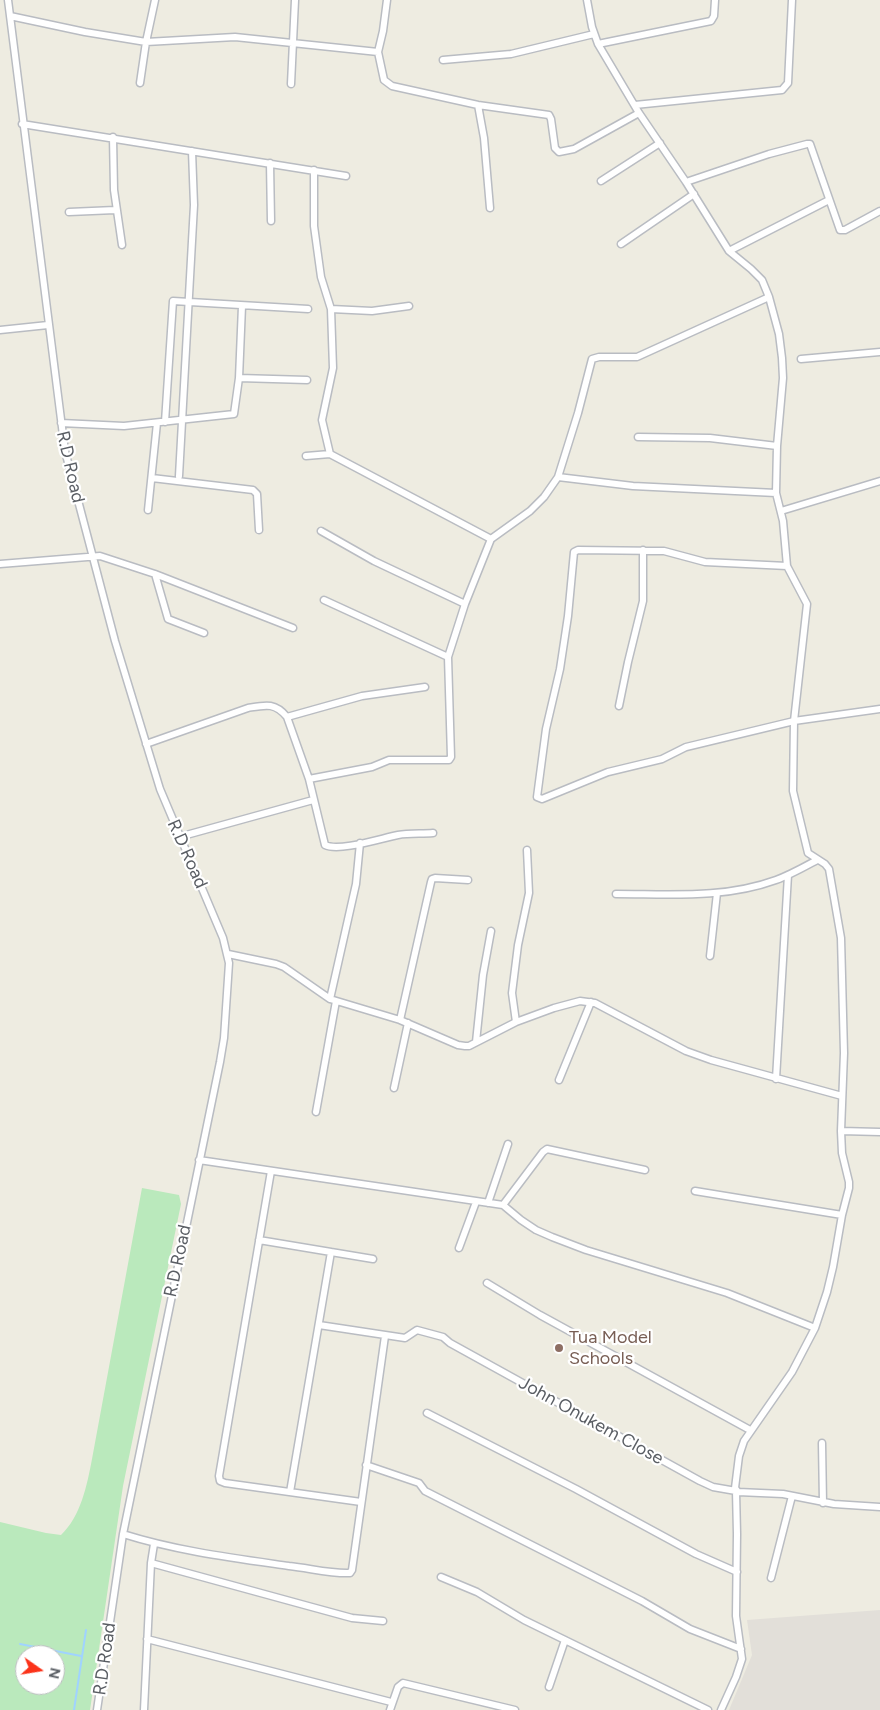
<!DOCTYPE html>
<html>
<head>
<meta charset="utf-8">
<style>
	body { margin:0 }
	#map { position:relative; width:880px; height:1710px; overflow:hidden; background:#eeece1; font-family:Figtree,sans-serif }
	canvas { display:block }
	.north { position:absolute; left:15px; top:1645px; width:50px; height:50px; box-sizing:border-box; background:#fff; border:1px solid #bdbfc1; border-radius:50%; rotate:103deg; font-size:14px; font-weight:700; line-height:20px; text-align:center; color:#5a5e64 }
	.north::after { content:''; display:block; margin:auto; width:18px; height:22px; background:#fb331a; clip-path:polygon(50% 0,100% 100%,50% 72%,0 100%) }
</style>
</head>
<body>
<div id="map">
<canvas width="880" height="1710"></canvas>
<div class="north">N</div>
</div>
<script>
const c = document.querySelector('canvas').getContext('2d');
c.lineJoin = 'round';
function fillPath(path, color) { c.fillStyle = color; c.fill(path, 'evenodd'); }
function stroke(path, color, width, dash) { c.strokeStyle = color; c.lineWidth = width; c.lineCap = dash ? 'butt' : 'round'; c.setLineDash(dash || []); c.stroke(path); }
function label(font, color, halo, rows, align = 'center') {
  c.font = font + ' Figtree,sans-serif'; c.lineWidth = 4.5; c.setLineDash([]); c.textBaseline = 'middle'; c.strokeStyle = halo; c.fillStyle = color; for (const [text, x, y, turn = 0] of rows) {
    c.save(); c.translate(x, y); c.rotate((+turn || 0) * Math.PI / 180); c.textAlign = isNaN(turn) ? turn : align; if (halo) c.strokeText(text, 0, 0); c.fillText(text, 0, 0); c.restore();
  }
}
const industrial = new Path2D(`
	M880,1610V1710H729L752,1655L747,1620Z`);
const green = new Path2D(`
	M142,1188L179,1195L181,1204L123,1486L90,1710H0V1522L46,1533L61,1535C81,1516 87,1485 92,1459ZM25,1655H55V1685H25Z`);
const stream = new Path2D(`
	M20,1644L81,1656
	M74,1710L86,1630`);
const street = new Path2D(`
	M8,0L65,451L115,641L160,789L223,938L229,963L224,1038L220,1062L123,1534L97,1710
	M387,0L383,31L378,52L384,80L392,86L478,105L549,115L551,119L555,148L559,152L574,149L639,113
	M587,0L592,27L598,44L639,113L686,182L729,251L751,269L762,280L769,297L779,334L782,358L783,378L777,446L776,493L783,521L787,566L807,604L794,721L793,791L808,853L825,864L829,869L841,938L844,1053L841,1131L842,1153L849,1182V1188L842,1215L833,1267L827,1292L815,1328L792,1372L744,1441L739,1456L735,1488L738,1492L783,1494L834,1504L880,1507
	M10,16L85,32L146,42L235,37L378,52
	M598,44L711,21L714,16L715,0
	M443,60L511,54L594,34
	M140,83L146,42L155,0
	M291,84L295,0
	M478,105L484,138L490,208
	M635,105L782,90L788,83L792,0
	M22,124L346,176
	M113,137L114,190L122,245
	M270,163L271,221
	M314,170V226L321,277L331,309L333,368L322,420L330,454
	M601,181L660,143
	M686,182L769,154L807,144H810L840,230H845L880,211
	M69,212L115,210
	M621,244L694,194
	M729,251L829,200
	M331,309L372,311L409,306
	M0,330L48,325
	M801,359L880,352
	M239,378L307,380
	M165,422L173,301L308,309
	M61,423L124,426L234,414L239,378L242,306
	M638,437L710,438L777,446
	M306,456L330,454L491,539
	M179,476L194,205L192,151
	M558,477L633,486L776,493
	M152,478L253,490L257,494L259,530
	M148,510L157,423
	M781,511L880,481
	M321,531L374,561L465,604
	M0,564L100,556L155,574L293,628
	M787,566L705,562L664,551L578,550L574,552L568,616L560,669L546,729L537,797L542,799L608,772L662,759L686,747L794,721L880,709
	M155,574L168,619L204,633
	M324,600L448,657
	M619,706L628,662L643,601V550
	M287,717L362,696L425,687
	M146,744L248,708C265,705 275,702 287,717L309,779L325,845C339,852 382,838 398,835C409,833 422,834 433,833
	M309,779L372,767L389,760H449L451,757L448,657L465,604L491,539L530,511L544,497L558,477L578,413L592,359L599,357H637L769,297
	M179,837L313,800
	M616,894C670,894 724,899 776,880C790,875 804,867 817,860
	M228,954L276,964L284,967L330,999L400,1020L458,1045L465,1046H469L516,1022L554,1008L580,1001L595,1003L686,1051L711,1060L842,1096
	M710,956L717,893
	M330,999L356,884L360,843
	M400,1020L431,882L432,879L435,878L468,880
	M516,1022L512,993L518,945L529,893L527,850
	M476,1042L483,975L491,931
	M776,1079L788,875
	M559,1080L591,1002
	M394,1088L408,1023
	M316,1112L336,1001
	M841,1131L880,1132
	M199,1160L503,1205L521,1220L536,1230L552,1237L586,1250L727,1293L815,1328
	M271,1171L219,1476L220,1481L225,1483L361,1502
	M695,1191L842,1215
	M488,1203L508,1144
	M503,1205L543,1152L547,1149L645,1170
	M259,1240L373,1259
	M459,1248L476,1202
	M487,1283L540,1315L750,1430
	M319,1325L405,1338L417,1330L443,1337L450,1343L700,1481L713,1487L736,1491L737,1534L736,1616L742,1659L736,1677L721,1710
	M427,1413L576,1489L696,1554L737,1572
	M822,1443L823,1503
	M366,1465L419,1483L425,1491L642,1601L690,1629L741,1649
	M290,1492L331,1252
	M123,1534C177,1551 233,1558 289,1566C309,1568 331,1574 350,1573L352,1570L385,1336
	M151,1563L352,1618L383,1621
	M441,1577L477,1592L524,1620L708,1710
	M771,1578L792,1496
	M147,1639L391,1702
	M549,1687L565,1640
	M144,1710L151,1563L154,1544
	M390,1710L398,1687L403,1683L515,1710`);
const markers = [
	[559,1348,5,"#8d6e63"]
];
const streetNames = [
	["R.D Road",70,467,77],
	["R.D Road",187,854,66],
	["R.D Road",178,1261,-78],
	["John Onukem Close",591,1421,29],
	["R.D Road",105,1659,-82]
];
const educationNames = [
	["Tua Model",569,1338],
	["Schools",569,1359]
];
fillPath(industrial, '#e2dfd9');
fillPath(green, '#bae9bc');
stroke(stream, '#a0d3ff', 2);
stroke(street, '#b9bcc2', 9);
stroke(street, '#fff', 6);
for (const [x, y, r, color] of markers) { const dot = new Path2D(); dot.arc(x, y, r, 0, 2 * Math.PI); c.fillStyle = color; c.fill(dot); stroke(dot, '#fff', 2); }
label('18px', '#5a5e64', '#fff', streetNames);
label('18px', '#785e54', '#fff', educationNames, 'left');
</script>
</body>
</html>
